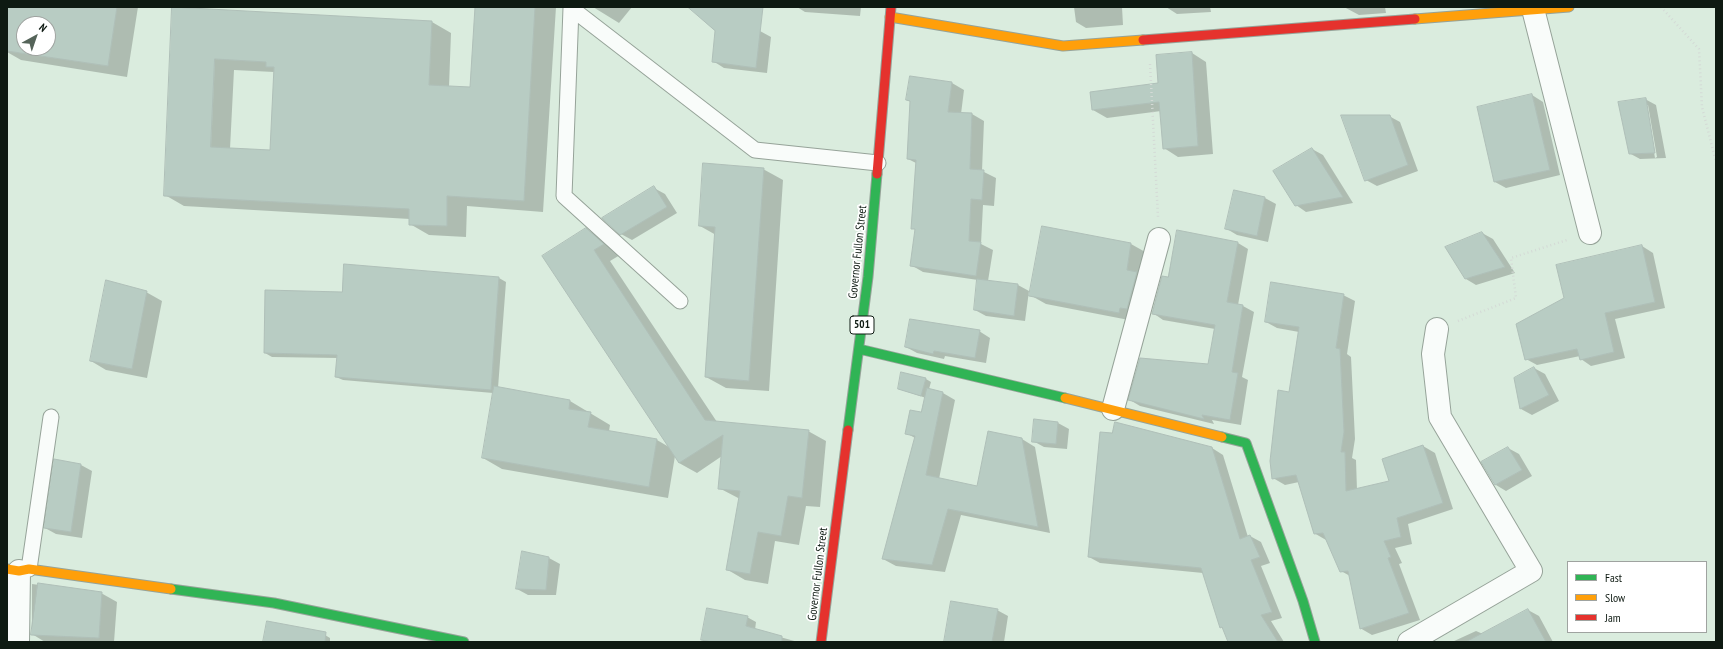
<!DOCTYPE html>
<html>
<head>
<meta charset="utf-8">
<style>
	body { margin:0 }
	#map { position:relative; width:1723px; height:649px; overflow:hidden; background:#daecde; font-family:"PT Sans Narrow",sans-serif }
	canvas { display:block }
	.frame { position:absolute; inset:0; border:8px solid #0e1a12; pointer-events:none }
	.legend { position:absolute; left:1567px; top:561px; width:140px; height:72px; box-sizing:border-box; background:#fff; border:1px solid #9fa3a0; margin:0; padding:5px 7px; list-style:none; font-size:12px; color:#0e1a12 }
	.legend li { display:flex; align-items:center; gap:8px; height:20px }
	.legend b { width:20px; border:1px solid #9fa3a0 }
	.north { position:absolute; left:16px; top:16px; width:40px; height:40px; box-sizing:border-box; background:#fff; border:1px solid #9fa3a0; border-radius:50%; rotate:40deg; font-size:11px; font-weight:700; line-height:16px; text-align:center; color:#0e1a12 }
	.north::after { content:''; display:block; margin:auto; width:14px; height:18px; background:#556459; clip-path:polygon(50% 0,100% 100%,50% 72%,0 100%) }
</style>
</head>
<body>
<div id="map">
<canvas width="1723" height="649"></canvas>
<div class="frame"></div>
<ul class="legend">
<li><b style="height:5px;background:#30b455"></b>Fast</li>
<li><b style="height:5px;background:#ff9f0a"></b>Slow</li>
<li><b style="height:5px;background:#e5322d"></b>Jam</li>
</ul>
<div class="north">N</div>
</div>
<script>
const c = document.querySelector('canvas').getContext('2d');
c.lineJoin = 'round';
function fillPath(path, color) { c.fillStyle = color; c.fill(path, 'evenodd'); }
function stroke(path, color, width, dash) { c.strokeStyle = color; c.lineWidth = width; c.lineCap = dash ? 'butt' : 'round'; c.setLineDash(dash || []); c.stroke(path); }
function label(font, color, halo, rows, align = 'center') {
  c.font = font + ' "PT Sans Narrow",sans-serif'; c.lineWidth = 3.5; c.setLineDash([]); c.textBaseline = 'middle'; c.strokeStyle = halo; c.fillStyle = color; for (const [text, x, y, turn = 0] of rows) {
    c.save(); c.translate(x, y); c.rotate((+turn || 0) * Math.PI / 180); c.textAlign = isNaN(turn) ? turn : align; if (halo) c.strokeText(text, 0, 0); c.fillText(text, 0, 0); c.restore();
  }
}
const shadow = new Path2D(`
	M9,7H138L127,77L21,60L7,52V18ZM24,24H48V48H24Z
	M485,7H556L543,212L467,206L466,237L429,235L410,224V219L184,206L165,195L173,8L432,22L451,33L449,87L471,88ZM234,70L274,72L271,151L230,149Z
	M593,7H632L619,23Z
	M690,7H748L760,31L771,37L767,73L724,68L713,61L717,27Z
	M797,7H861L860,16L805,12Z
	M1074,7H1122L1123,25L1086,28L1076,22Z
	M1166,7H1210L1211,12L1177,14Z
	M1344,7H1385L1386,13L1359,15Z
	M1192,53L1206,62L1213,154L1178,157L1164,148L1161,111L1107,118L1093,110L1159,84Z
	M910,77L952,83L964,90L961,114H972L984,121L982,171L996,178L994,206L983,205L981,244L993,250L988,281L1018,285L1029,291L1025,321L986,316L975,310L978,280L923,272L911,265L916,230L912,228L916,163L908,159L911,102L907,100Z
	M1532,95L1543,102L1560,175L1506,188L1495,182L1478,108Z
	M1645,99L1656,105L1666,158L1640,159L1629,153ZM1646,105H1648L1657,157L1655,158Z
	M1389,116L1400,122L1418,171L1377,186L1366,180Z
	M1312,149L1323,155L1353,203L1306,212L1296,205Z
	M763,169L783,180L769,391L726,388L706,377L716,235L700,226Z
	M654,188L665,194L677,213L632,240L621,234Z
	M1235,191L1265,198L1276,204L1268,242L1237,235L1227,229Z
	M1043,227L1131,244L1147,253L1134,321L1046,304L1030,295Z
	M586,229L603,239L620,255L610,261L717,422L808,431L826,441L820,507L806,506L799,545L775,541L768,584L745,580L728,570L740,499L719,488L722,456L697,473L679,463L675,456L668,498L502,469L483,458L493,393L343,380L336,377L338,358L272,357L265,353L343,293L499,278L506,282L498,388L570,401L610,425L609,431L657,440L669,447Z
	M1482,233L1493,239L1515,273L1476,285L1466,279Z
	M1238,243L1248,249L1238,305L1243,306L1254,312L1242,377L1248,380L1241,425L1212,420L1214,424L1140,406L1130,400L1209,365L1215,329L1163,320L1153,313L1169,278Z
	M1642,246L1653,253L1665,308L1615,319L1625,358L1591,366L1581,359L1580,356L1537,365L1526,359L1566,298Z
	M146,292L162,301L147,378L106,370L91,361Z
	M1343,295L1355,301L1347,354L1351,357L1355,439L1352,458L1356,460L1357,490L1391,482L1423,446L1435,453L1453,509L1408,524L1412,544L1395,548L1402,563L1399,564L1420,620L1372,635L1360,628L1350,576L1341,571L1326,540L1314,533L1299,482L1285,485L1273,478L1290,393L1299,332L1277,328L1266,322Z
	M979,331L990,338L986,363L945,356L944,359L917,353L906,347Z
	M1534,368L1545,374L1559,401L1532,415L1521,409L1515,379Z
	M902,373L926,379L931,382L929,389L943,393L955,400L939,479L978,487L1022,439L1035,447L1050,533L961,515L945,572L896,566L883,559L915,438L906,433L922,413L926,398L899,389Z
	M1035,421L1058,423L1069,429L1067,449L1044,447L1033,441Z
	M1212,448L1223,455L1248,537L1250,536L1261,542L1270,563L1261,566L1282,618L1271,621L1284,642H1229L1224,629L1221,627L1203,573L1100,563L1089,557Z
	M1508,448L1519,454L1532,476L1506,491L1496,485Z
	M55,461L81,465L92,471L82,538L56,534L45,528Z
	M549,558L560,564L556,595H528L517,589Z
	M7,583L21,591L20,640L7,639Z
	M32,584L101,593L117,602L114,642H45L32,634Z
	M997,610L1008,616L1004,642H945Z
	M1528,610L1539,616L1553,642H1452L1476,631L1483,634Z
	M747,617L756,622L755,630L798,642H707L703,639Z
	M320,632L330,638V642H264Z`);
const building = new Path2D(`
	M7,7H117L108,66L7,51ZM24,24H48V48H24Z
	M172,7L432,21L429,85L470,87L475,7H535L524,201L447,196V226L409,225V209L164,196ZM215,59L266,62V67H274L270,150L211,147Z
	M688,7H763L756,68L712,62L715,31Z
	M1192,52L1198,146L1163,149L1159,102L1092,110L1090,92L1158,83L1156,55Z
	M910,76L952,82L948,112L972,113L970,169L984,170L982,200L971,199L969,241L981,242L976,276L910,266L915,229H911L916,160L907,159L910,101L906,100Z
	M1532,94L1550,170L1494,182L1477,107Z
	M1646,98L1655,153L1629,154L1618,102Z
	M1341,115H1390L1408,165L1365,181Z
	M1312,148L1343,197L1295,206L1273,171Z
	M703,163L764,168L749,381L705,377L715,227L699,226Z
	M654,186L667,207L620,235L602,218Z
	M1234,190L1265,197L1257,236L1225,229Z
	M1042,226L1131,243L1127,270L1137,272L1127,309L1120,308L1119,313L1029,296Z
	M586,228L604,244L594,250L705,420L809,430L802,498L788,496L781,536L758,532L750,574L726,570L740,491L718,489L723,435L679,463L542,256Z
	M1177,230L1238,242L1227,302L1243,305L1232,372L1238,373L1230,420L1202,415L1204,419L1128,400L1140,358L1208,364L1215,325L1152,314L1162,276L1168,277Z
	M1482,232L1505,267L1465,279L1445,247Z
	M1642,245L1655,302L1605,313L1614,352L1580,360L1577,349L1525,360L1516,324L1564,298L1556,265Z
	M344,264L499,277L491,390L335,377L337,355L264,353L265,290L342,292Z
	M977,279L1018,284L1014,316L974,310Z
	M106,280L147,291L132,369L90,361Z
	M1271,282L1344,294L1336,348L1340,349L1344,432L1341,452H1345L1346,491L1389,481L1382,459L1423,445L1443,503L1397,518L1401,537L1384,541L1391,557L1388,558L1409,613L1360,629L1348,571L1340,572L1323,533L1314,534L1296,475L1272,479L1270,461L1278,390L1289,392L1299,327L1265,322Z
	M910,319L980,330L975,358L934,351L933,354L905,347Z
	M1534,367L1549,395L1520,409L1514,378Z
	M901,372L926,378L921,396L898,389Z
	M494,386L570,400L569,409L591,412L588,427L657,439L649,487L482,458Z
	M927,388L943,392L926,475L977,486L988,431L1022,438L1038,527L948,509L932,565L882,559L915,436L905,434L910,410L921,412Z
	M1034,419L1058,422L1056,444L1032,442Z
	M1115,422L1212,447L1240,539L1250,535L1260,557L1251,560L1272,612L1261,615L1278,642H1228L1222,627L1220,628L1201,568L1088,557L1100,432L1112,433Z
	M1508,447L1522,470L1495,485L1481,462Z
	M54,459L81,464L71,532L44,528Z
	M522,551L549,557L546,590L516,589Z
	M38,583L102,592L99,638L31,635Z
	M951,601L998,609L992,642H944Z
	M707,608L748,616L746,626L782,636V642H712L701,640Z
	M1528,609L1546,642H1466Z
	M267,621L326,632L325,642H263Z`);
const path = new Path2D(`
	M1661,7L1699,49L1702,107L1716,162
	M1150,64L1158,217
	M1458,321L1516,298L1511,258L1567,240`);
const lane = new Path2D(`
	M680,301L564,196L571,8L755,150L878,163
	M29,569L51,417`);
const street = new Path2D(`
	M1533,9L1590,233
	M1113,409L1159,239
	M18,642L19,571
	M1409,642L1531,571L1440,417L1433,354L1437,329`);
const fast = new Path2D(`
	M859,349L1065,398
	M848,430L868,277L877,174
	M1222,437L1246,443L1303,601L1315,642
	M171,589L274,603L464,642`);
const slow = new Path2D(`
	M890,17L1063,46L1143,40
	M1415,19L1569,7
	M1065,398L1222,437
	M7,569L19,571L29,569L171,589`);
const jam = new Path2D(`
	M1143,40L1415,19
	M877,174L891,7
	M821,642L848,430`);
const shields = [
	[862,325,24]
];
const shieldNames = [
	["501",862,325]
];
const streetNames = [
	["Governor Fullon Street",858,252,-84],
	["Governor Fullon Street",818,574,-83]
];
fillPath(shadow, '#0003');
fillPath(building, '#b8ccc3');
stroke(building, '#afbfb8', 1);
stroke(lane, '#96a399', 17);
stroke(street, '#96a399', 24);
stroke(fast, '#96a399', 11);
stroke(slow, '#96a399', 11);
stroke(jam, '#96a399', 11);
stroke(path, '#d4dad6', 2.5, [1, 3]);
stroke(lane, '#f9fcfa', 15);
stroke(street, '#f9fcfa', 22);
stroke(fast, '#30b455', 9);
stroke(slow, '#ff9f0a', 9);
stroke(jam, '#e5322d', 9);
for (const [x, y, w] of shields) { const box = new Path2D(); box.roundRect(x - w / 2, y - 9, w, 18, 3); c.fillStyle = '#fff'; c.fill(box); stroke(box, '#0e1a12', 1); }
label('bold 11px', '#0e1a12', null, shieldNames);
label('12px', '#0e1a12', '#fff', streetNames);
</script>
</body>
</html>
